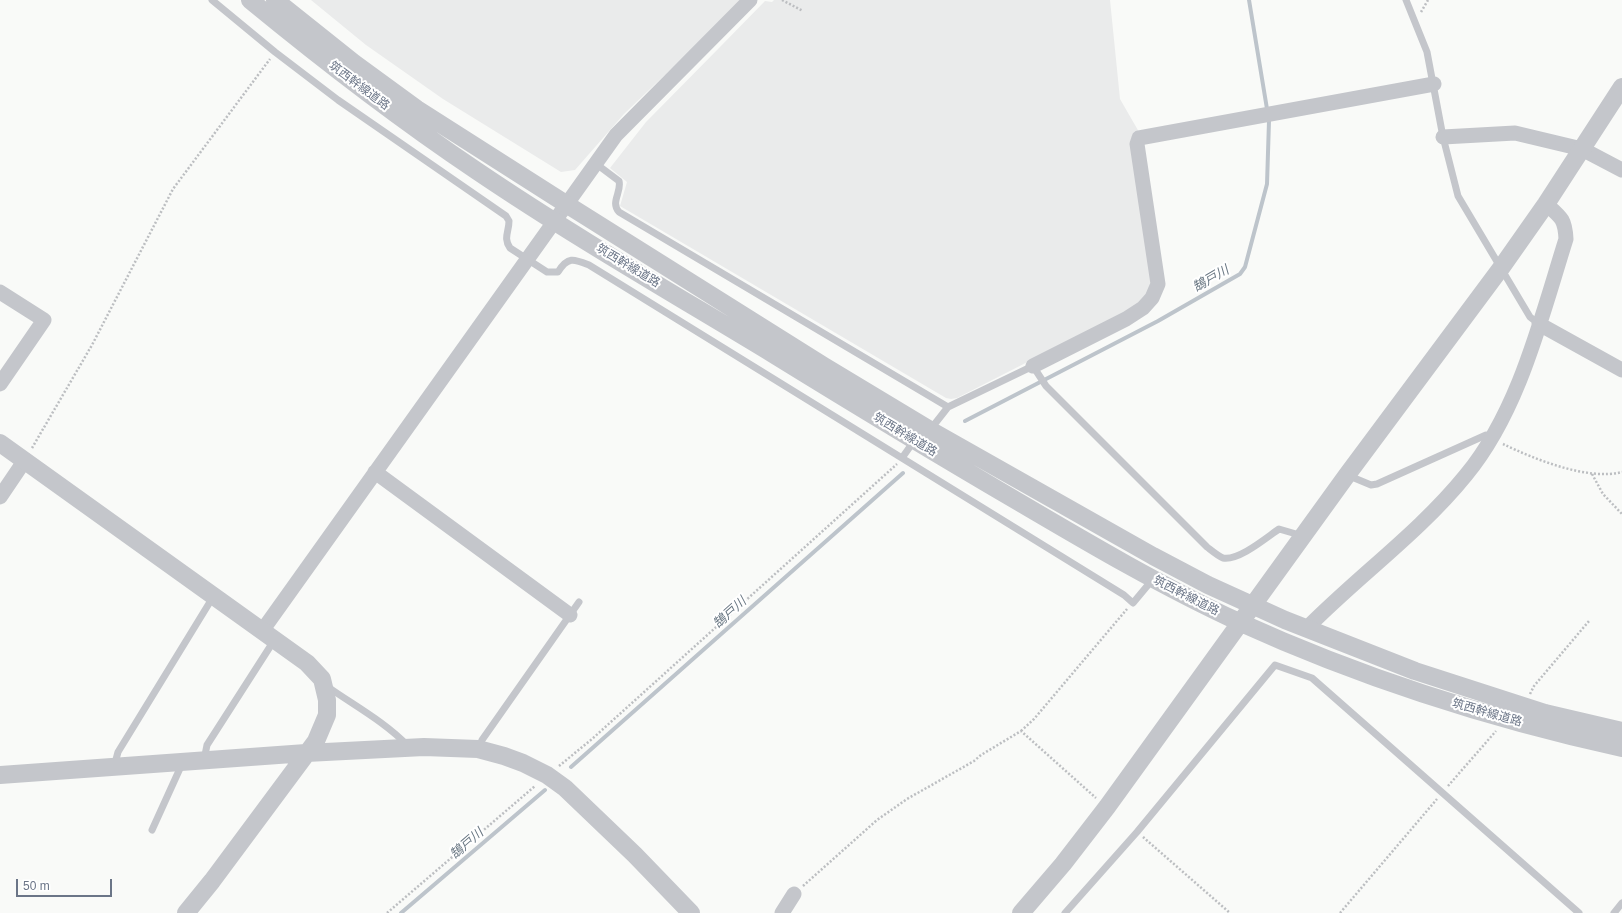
<!DOCTYPE html>
<html>
<head>
<meta charset="utf-8">
<style>
	body { margin:0 }
	#map { position:relative; width:1622px; height:913px; overflow:hidden; background:#f9faf8; font-family:Arial,sans-serif }
	canvas { display:block }
	.scale { position:absolute; left:16px; top:879px; width:96px; height:18px; box-sizing:border-box; border:2px solid #6b7587; border-top:0; padding-left:5px; font-size:12px; line-height:14px; white-space:nowrap; color:#6b7587; -webkit-text-stroke:3px #fff; paint-order:stroke }
</style>
</head>
<body>
<div id="map">
<canvas width="1622" height="913"></canvas>
<div class="scale">50 m</div>
</div>
<script>
const c = document.querySelector('canvas').getContext('2d');
c.lineJoin = 'round';
function fillPath(path, color) { c.fillStyle = color; c.fill(path, 'evenodd'); }
function stroke(path, color, width, dash) { c.strokeStyle = color; c.lineWidth = width; c.lineCap = dash ? 'butt' : 'round'; c.setLineDash(dash || []); c.stroke(path); }
function label(font, color, halo, rows, align = 'center') {
  c.font = font + ' Arial,"Noto Sans JP",sans-serif'; c.lineWidth = 4; c.setLineDash([]); c.textBaseline = 'middle'; c.strokeStyle = halo; c.fillStyle = color; for (const [text, x, y, turn = 0] of rows) {
    c.save(); c.translate(x, y); c.rotate((+turn || 0) * Math.PI / 180); c.textAlign = isNaN(turn) ? turn : align; if (halo) c.strokeText(text, 0, 0); c.fillText(text, 0, 0); c.restore();
  }
}
const built = new Path2D(`
	M311,0H743L624,114L575,170L561,172L443,99L366,45Z
	M774,0H1110L1120,99L1139,132L1153,281L1141,304L957,398L951,399L946,398L620,206L627,182L610,168L646,122L719,48L765,1L772,2Z`);
const stream = new Path2D(`
	M965,421L1158,321L1240,274L1245,267L1267,184L1269,121L1249,0
	M571,767L903,473
	M401,913L545,790`);
const path = new Path2D(`
	M782,0L803,11
	M1421,12L1428,0
	M1503,444C1534,459 1588,481 1622,472
	M32,448L92,345L173,189L270,59
	M1592,474L1603,494L1622,514
	M1530,694L1534,686L1589,621
	M1021,731L1034,719L1127,609
	M559,766L592,739L897,464
	M1448,786L1496,731
	M1143,837L1230,913
	M803,886L877,820L907,799L974,761L981,755L1021,731L1096,798
	M387,913L535,786
	M1340,913L1437,799`);
const service = new Path2D(`
	M212,0L275,52L338,100L506,216L509,221C509,232 503,238 510,248L547,272H558C568,256 574,259 589,265L1124,595L1133,603L1153,579
	M1406,0L1427,52L1443,137L1458,196L1530,317L1539,324
	M595,163L619,181C622,192 610,202 619,212L948,407
	M930,430L948,407L1033,366L1046,386L1207,547C1211,550 1218,556 1223,558C1239,561 1267,537 1279,529L1303,536
	M902,458L914,441
	M1347,475L1371,485L1377,484L1486,435L1491,438
	M328,687C355,706 385,722 408,746
	M479,748L482,740L579,602
	M204,760L207,745L275,639
	M114,767L118,752L213,597
	M152,830L182,764
	M1065,913L1137,832L1275,665L1312,678L1579,913
	M1614,913L1622,903`);
const minor = new Path2D(`
	M1443,137L1515,133L1582,149L1622,170
	M0,292L44,320L0,384
	M1539,324L1622,370
	M1033,366L1126,319L1143,308L1152,298L1158,284L1137,144L1139,138L1434,84
	M375,472L570,615
	M0,497L25,460
	M1306,629C1358,576 1419,533 1466,475C1519,411 1541,318 1566,239C1565,219 1561,217 1546,204
	M262,631L616,135L750,0
	M782,913L794,894`);
const tertiary = new Path2D(`
	M250,0C323,60 398,118 477,171C573,236 674,294 773,354C854,404 935,453 1017,501C1090,544 1163,587 1239,622C1362,678 1491,719 1622,748
	M275,0L354,63L417,109L566,204L824,366L930,430L1153,556L1208,585L1285,620L1415,671L1545,713L1622,731
	M0,443L307,663L322,679L327,700V715L316,741L212,881L186,913
	M0,775L306,753L424,747L478,749L504,756L523,763L547,775L565,788L635,855L691,913
	M1021,913L1063,864L1107,807L1347,475L1501,268L1546,204L1622,87`);
const streetNames = [
	["筑西幹線道路",359,86,37],
	["筑西幹線道路",628,266,31],
	["筑西幹線道路",905,435,31],
	["筑西幹線道路",1186,596,27],
	["筑西幹線道路",1487,713,16]
];
const waterNames = [
	["鵠戸川",1211,279,-30],
	["鵠戸川",730,613,-42],
	["鵠戸川",467,844,-41]
];
fillPath(built, '#eaebeb');
stroke(stream, '#bdc4cb', 4);
stroke(path, '#bcbec1', 2.5, [2, 2]);
stroke(service, '#c4c6cb', 7);
stroke(minor, '#c4c6cb', 15);
stroke(tertiary, '#c4c6cb', 18);
label('12px', '#6b7587', '#fff', streetNames);
label('italic 13px', '#677581', '#fff', waterNames);
</script>
</body>
</html>
